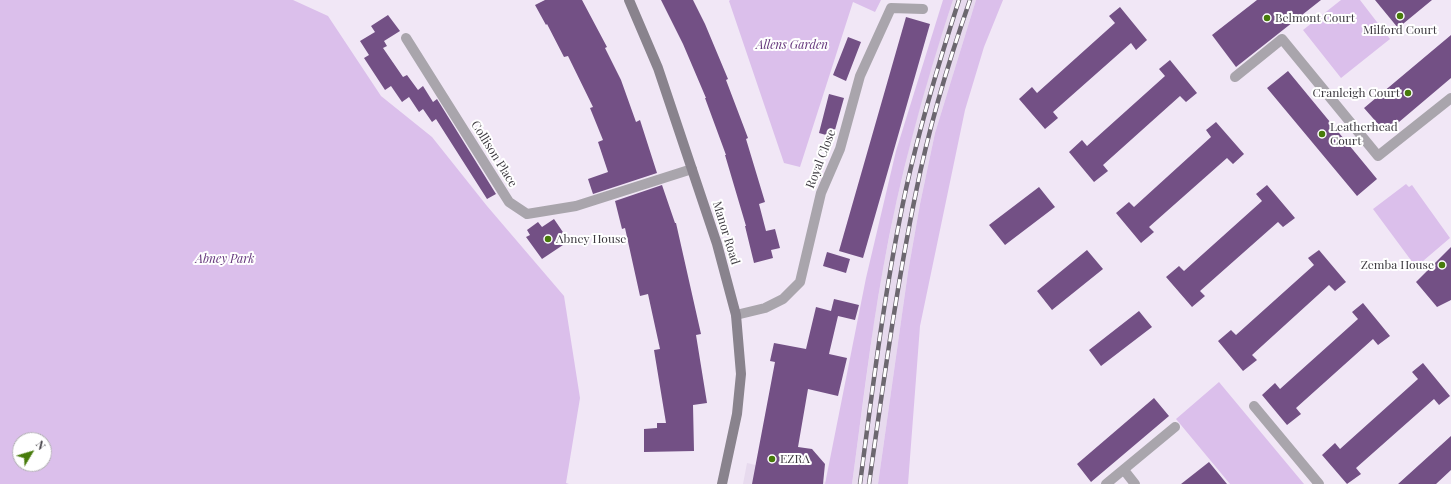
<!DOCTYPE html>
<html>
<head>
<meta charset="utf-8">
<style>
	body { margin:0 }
	#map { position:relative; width:1451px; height:484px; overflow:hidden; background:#f1e7f6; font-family:"Playfair Display",serif }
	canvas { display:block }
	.north { position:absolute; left:12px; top:432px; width:40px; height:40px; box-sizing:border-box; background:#fff; border:1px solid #b1b0b3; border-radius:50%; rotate:52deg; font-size:11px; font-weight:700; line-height:16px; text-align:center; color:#3d3a40 }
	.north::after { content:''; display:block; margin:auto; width:14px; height:18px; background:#477b0b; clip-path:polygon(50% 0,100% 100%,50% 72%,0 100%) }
</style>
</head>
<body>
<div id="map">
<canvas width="1451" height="484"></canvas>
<div class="north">N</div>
</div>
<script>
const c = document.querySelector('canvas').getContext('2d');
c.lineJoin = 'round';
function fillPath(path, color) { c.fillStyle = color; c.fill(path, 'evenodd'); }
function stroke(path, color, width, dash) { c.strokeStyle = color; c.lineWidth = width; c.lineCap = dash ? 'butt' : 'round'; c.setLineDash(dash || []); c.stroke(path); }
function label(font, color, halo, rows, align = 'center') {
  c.font = font + ' "Playfair Display",serif'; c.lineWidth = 4; c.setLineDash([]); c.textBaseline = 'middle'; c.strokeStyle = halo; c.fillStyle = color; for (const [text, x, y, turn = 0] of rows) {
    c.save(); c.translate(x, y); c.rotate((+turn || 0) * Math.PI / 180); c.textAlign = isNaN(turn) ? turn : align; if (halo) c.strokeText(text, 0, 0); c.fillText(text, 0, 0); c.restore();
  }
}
const built = new Path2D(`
	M953,0H976L935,133L920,204L908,272L878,484H852L873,328L883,268L895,207L913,132L933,60Z
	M747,463L826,482L825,484H743Z`);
const green = new Path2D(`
	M0,0H293L328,16L381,96L432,137L487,206L564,296L580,398L566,483L569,484H0ZM20,440H44V464H20Z
	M730,0H881L875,12L853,2L800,167L784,163L729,1Z
	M943,0H953C924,88 899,178 883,269C870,340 862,412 852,484H825L866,278L896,151Z
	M976,0H1003L984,47L965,110L920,326L908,484H878L908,272L920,204L935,133Z
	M1341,0H1360L1390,39L1341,78L1303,30Z
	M1406,184L1409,187L1412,185L1450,238L1416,267L1373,209Z
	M1219,382L1304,484H1230L1176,419Z`);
const building = new Path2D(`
	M545,0H582L607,47L605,48L621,80L636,122L640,120L657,173L593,194L588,179L608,172L598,142L603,140L590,108L593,107L568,56L564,57L547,24L546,25L535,5Z
	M661,0H693L705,24L728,79L726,80L748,138L746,139L765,202L759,204L766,231L775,229L780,248L771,250L773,258L754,263L745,226H746L725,155H726L705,98H706L683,44Z
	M1257,0H1321L1236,67L1212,35Z
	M1375,0H1432L1398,28Z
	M1120,7L1147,40L1136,50L1131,43L1053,112L1058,118L1045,129L1019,99L1032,87L1037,93L1115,23L1109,16Z
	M388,15L400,31L384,41L387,46L383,48L403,77L407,75L418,90L423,86L433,102L437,99L496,194L487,199L436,119L432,122L423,109L419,112L409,97L402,102L391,86L385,90L364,58L369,55L360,41L375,32L371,26Z
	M906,17L930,24L863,258L839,251Z
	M1451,35V78L1386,133L1364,108Z
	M848,37L861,42L846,81L833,75Z
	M1170,60L1197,93L1186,102L1180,96L1103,165L1108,171L1094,182L1069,152L1082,140L1087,146L1165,76L1159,69Z
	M1288,71L1377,179L1357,196L1267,88Z
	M829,94L844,98L833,137L819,133Z
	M1216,122L1244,154L1233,164L1227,158L1149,227L1154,232L1141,243L1116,213L1129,202L1134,207L1211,137L1206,130Z
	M662,185L675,223H676L701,334L696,335L707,403L693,405L694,451L644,452V429L657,428V423H666L654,350L660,349L648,294L640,296L625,228L622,229L615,201Z
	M1267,185L1295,218L1283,227L1278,222L1200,291L1205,296L1192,307L1166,277L1179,266L1184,271L1262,201L1256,194Z
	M1039,187L1055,207L1005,245L989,225Z
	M554,219L569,241L542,259L526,237L530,235L527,230L538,222L542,227Z
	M1451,247V300L1437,307L1416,282Z
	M1087,250L1103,269L1052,310L1037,291Z
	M1319,250L1346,282L1335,291L1329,285L1252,355L1257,360L1243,371L1218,341L1231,330L1236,335L1314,265L1308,258Z
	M827,252L850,259L846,273L823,266Z
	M834,299L859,305L855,320L838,316L829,354L847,358L838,396L808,389L798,447L812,449L825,464L823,484H752L775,362L770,361L774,343L806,349L816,307L831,311Z
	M1363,303L1390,336L1378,345L1373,339L1296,408L1301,414L1287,425L1262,395L1275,383L1280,389L1358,319L1352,312Z
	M1139,311L1152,327L1101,366L1089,350Z
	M1423,363L1450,396L1439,405L1434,399L1356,468L1361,474L1347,484L1322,455L1335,443L1340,449L1418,379L1412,372Z
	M1154,398L1169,416L1091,482L1077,464Z
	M1451,436V470L1436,484H1398Z
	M1209,462L1227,484H1181Z`);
const pedestrian = new Path2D(`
	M1254,406L1319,484`);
const minor = new Path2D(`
	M406,38L509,202L527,214L576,206L692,169
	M1235,77L1282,39L1378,156L1451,98
	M736,315L765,308L783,299L800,282L821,193L840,149L860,76L891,8L923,9
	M1124,470L1135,484
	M1106,484L1175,427`);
const secondary = new Path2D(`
	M629,0L658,68L717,244L736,315L741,374L737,414L722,484`);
const rail = new Path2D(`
	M860,484C873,385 885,286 906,189C920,125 939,62 959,0
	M869,484C883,386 896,289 916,192C929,127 948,63 970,0`);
const markers = [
	[1400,16,4,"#477b0b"],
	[1267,18,4,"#477b0b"],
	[1408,93,4,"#477b0b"],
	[1322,134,4,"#477b0b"],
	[548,239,4,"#477b0b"],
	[1442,265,4,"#477b0b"],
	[772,459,4,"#477b0b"]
];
const poiNames = [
	["Belmont Court",1275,18],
	["Milford Court",1400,30,"center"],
	["Cranleigh Court",1400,93,"right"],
	["Leatherhead",1330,127],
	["Court",1330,141],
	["Abney House",556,239],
	["Zemba House",1434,265,"right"],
	["EZRA",780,459]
];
const parkNames = [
	["Allens Garden",792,45],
	["Abney Park",225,259]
];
const streetNames = [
	["Collison Place",494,154,58],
	["Royal Close",821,159,-69],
	["Manor Road",726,233,73]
];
fillPath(built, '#e7daee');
fillPath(green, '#dbbfeb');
fillPath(building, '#735085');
stroke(pedestrian, '#a9a5ac', 10);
stroke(minor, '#a9a5ac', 10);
stroke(secondary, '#89838d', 10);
stroke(rail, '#6c676f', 4.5);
stroke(rail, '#fff', 3, [9]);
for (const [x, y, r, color] of markers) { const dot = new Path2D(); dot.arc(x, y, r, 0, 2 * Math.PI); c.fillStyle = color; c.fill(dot); stroke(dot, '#fff', 1.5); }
label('12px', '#3d3a40', '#fff', poiNames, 'left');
label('italic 12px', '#63347a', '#fff', parkNames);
label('12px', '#3d3a40', '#fff', streetNames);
</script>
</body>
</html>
